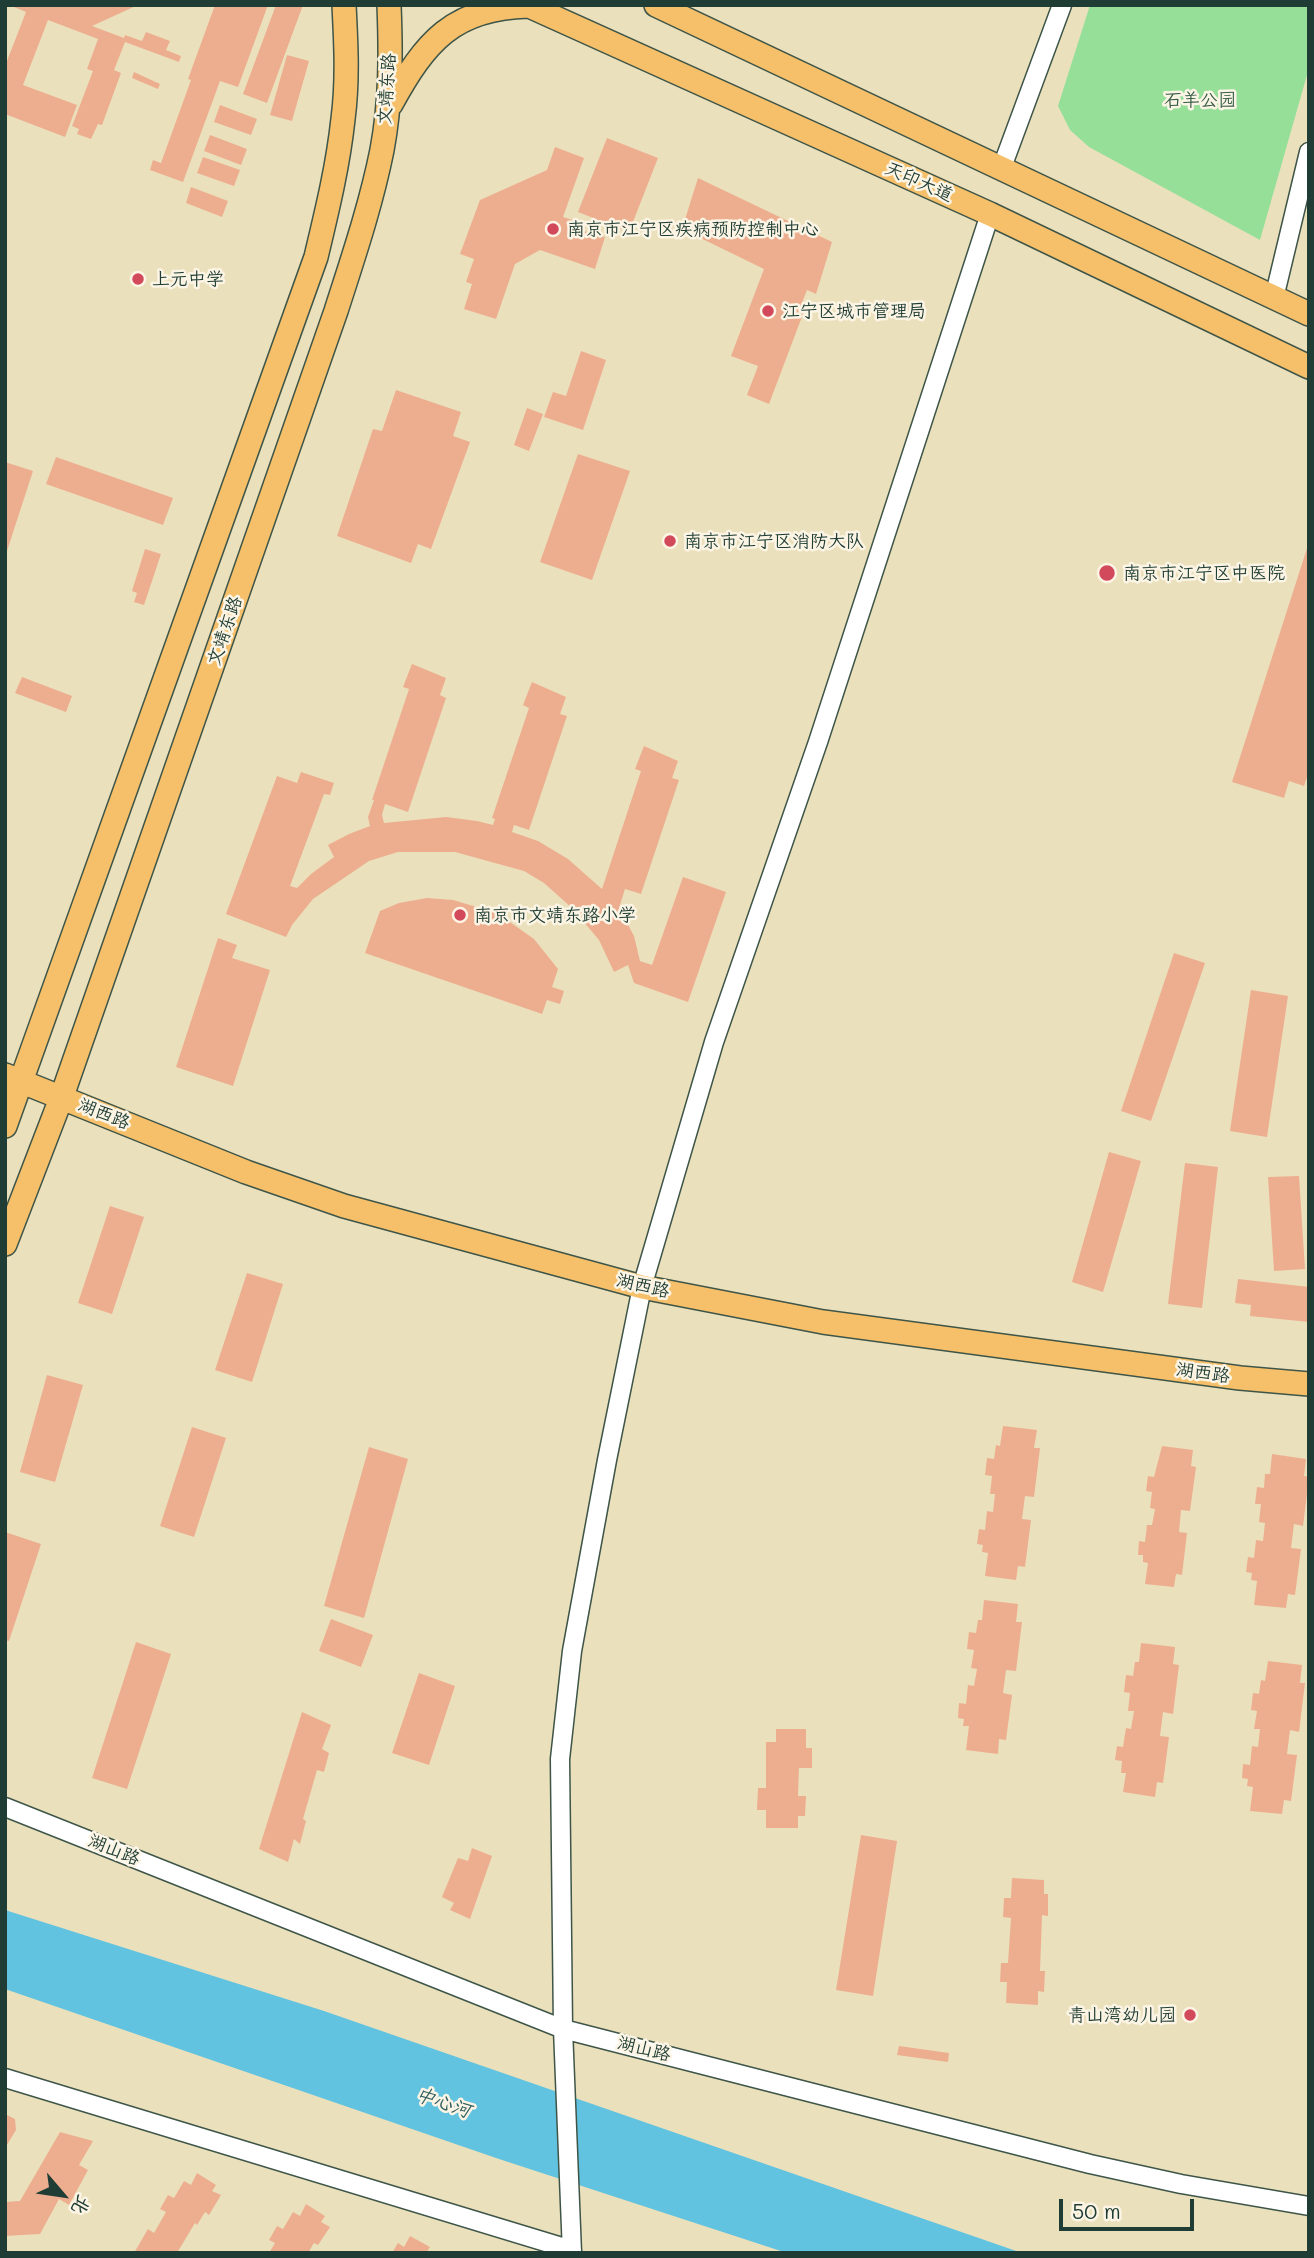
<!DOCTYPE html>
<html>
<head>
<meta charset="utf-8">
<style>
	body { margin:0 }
	#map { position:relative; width:1314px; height:2258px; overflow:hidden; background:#ebe0bc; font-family:Mali,"LXGW WenKai TC",sans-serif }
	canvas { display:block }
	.frame { position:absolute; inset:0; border:7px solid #1f3d34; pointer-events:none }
	.north { position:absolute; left:28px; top:2160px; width:70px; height:70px; -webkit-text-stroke:5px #fcf5e5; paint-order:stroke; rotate:119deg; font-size:19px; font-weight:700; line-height:28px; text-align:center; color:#1f3d34 }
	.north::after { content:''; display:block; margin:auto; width:24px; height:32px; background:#1f3d34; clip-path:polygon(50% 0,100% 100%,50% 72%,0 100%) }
	.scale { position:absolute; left:1059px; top:2199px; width:135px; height:32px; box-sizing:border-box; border:4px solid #1f3d34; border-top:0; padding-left:9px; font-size:21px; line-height:24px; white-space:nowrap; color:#1f3d34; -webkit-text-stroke:5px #fcf5e5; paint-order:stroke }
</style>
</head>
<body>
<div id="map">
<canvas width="1314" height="2258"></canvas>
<div class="frame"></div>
<div class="north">北</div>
<div class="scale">50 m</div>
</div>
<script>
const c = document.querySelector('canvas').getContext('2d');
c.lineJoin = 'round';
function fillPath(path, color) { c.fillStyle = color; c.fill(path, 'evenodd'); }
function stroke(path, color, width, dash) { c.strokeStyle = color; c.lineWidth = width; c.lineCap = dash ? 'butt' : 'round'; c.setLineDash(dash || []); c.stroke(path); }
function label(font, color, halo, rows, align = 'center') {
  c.font = font + ' Mali,"LXGW WenKai TC",sans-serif'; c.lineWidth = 5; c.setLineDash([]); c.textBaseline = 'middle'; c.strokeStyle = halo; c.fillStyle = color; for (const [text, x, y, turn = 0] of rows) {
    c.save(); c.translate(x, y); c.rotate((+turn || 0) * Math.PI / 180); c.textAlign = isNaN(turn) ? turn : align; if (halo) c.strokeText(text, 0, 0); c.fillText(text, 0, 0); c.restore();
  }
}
const green = new Path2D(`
	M1090,5H1309V68L1260,240L1089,147L1070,130L1058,106Z`);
const water = new Path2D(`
	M5,1910L324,2011L1022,2253H787L499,2159L5,1989Z`);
const building = new Path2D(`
	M9,5H138L92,26L124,38L125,35L142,41L146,32L170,41L166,50L181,56L179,62L125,42L114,70L121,73L102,125L98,124L91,139L77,134L79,129L72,126L93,71L87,69L98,39L48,20L23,85L77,105L65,137L5,114V66L26,12Z
	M215,5H268L238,87L220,81L183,182L150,170L153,160L161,163L191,80L188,79Z
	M276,5H303L267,103L243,94Z
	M287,55L309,61L292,121L270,115Z
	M134,72L160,84L158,89L132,78Z
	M220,105L257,119L251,135L214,122Z
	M210,135L247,149L241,165L204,151Z
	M607,138L658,158L629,232L578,212Z
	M555,147L584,158L563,217L585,224L584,231L605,237L595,269L540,250L515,264L496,319L464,309L472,284L466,282L474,259L460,254L480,200L547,170Z
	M203,157L240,170L234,186L197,173Z
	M698,178L832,242L816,294L807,290L798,313L803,314L769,404L747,395L758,366L731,356L764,269L682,229Z
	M191,187L228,201L222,217L186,203Z
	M581,351L606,360L583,430L544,417L553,392L566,396Z
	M396,390L461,412L453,436L470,442L431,549L418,544L411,563L337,536L373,429L382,431Z
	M527,408L543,414L529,451L514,445Z
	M578,454L630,471L592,580L540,562Z
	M56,457L173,498L163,525L46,484Z
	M5,462L33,471L6,554L5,553Z
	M1309,542V772L1304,786L1289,781L1284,798L1232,782Z
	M145,549L161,554L144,605L134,602L137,593L132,591Z
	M412,664L446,678L440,695L446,698L408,812L385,804L382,815L384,823L446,817L477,821L493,825L495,819L492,818L529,708L523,705L532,682L566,697L560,714L567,716L529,830L514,825L512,832L538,841L568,859L602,889L641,771L635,769L644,746L678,761L672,778L679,780L641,894L625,889L619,908L634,936L640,961L652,965L683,877L726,892L688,1002L634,983L628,965L614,972L599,940L572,908L544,883L524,871L455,852H398L369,861L313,899L292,925L286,937L226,914L277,776L297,783L301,772L334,783L330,795L324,794L290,886L297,888L311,874L334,857L328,845L349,834L370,826L368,817L374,800H372L409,689L403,687Z
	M22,677L72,696L66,712L15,693Z
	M427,898L453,900L497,913L534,939L558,969L552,987L564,991L560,1004L547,1000L542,1014L365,953L380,911L399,903Z
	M218,938L237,945L232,958L270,970L233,1086L176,1067Z
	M1174,953L1205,963L1151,1121L1121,1111Z
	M1251,990L1288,996L1267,1137L1230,1131Z
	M1109,1152L1141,1161L1103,1292L1072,1282Z
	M1185,1163L1218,1167L1202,1308L1168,1304Z
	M1299,1176L1305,1269L1274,1271L1268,1177Z
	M110,1206L144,1217L112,1314L78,1303Z
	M247,1273L283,1284L252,1382L215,1370Z
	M1238,1279L1309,1287V1322L1250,1316L1251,1305L1235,1303Z
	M47,1375L83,1385L55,1482L20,1472Z
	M1003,1426L1037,1430L1034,1448H1040L1034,1497L1025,1496L1022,1519L1031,1520L1025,1567L1018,1566L1016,1580L985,1576L988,1553L982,1552L983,1545L977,1544L979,1529L985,1530L987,1511L993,1512L995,1494H990L992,1476L985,1475L987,1458L994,1459L996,1445L1000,1446Z
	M192,1427L226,1438L194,1537L160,1526Z
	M1162,1446L1193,1450L1191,1466L1196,1467L1190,1511L1181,1510L1179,1532L1187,1533L1182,1575L1176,1574L1174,1587L1145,1584L1148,1563L1143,1562V1555H1138L1139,1541L1145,1542L1147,1525H1152L1155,1509L1150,1508L1152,1492L1146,1491L1148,1476L1154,1477Z
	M369,1447L408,1459L364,1618L324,1606Z
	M1272,1454L1306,1459L1304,1476L1309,1477L1303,1526L1294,1524L1291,1548L1301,1549L1295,1595L1288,1594L1286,1608L1254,1605L1257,1581L1251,1580L1252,1573L1246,1572L1248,1557L1254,1558L1256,1540L1263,1541L1265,1523L1259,1522L1261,1504H1255L1257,1487L1264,1488L1265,1474H1270Z
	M5,1532L41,1544L9,1641L5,1640Z
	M984,1600L1018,1604L1016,1622H1022L1016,1671L1006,1670L1003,1693L1012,1695L1006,1740L999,1739L998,1754L966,1750L969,1726H963L964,1719L958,1718L959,1703L966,1704L968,1685L974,1686L977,1669L971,1668L974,1650L967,1649L969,1632L976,1633L978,1620H982Z
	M331,1619L373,1635L361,1667L319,1651Z
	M136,1642L171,1654L127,1789L92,1778Z
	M1141,1643L1175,1647L1173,1664L1179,1665L1173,1714L1163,1712L1160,1736L1169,1737L1163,1783L1157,1782L1155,1797L1123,1792L1126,1773H1121L1122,1761L1115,1760L1117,1746L1123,1747L1126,1728L1131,1729L1134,1711H1128L1130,1693L1124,1692L1126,1675L1133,1676L1135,1662H1139Z
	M1268,1661L1302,1665L1300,1683H1305L1299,1732L1290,1730L1287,1754L1297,1755L1291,1801L1284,1800L1282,1814L1250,1811L1253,1787L1247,1786L1248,1779L1242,1778L1243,1764L1250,1765L1252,1746L1258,1747L1260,1729H1254L1257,1711L1251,1710L1253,1693L1259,1694L1261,1680L1265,1681Z
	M419,1673L455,1686L429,1765L392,1753Z
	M302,1712L331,1725L322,1749L329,1753L324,1772L317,1770L303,1819L306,1821L300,1844L294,1839L288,1862L259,1849Z
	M776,1729H806V1748H812V1768H799L798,1796H806L805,1816H798V1828H766V1810H757L758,1788H766V1742H776Z
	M861,1835L897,1841L873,1996L836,1990Z
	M472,1848L492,1856L470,1919L450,1910L454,1903L442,1897L458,1858L468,1861Z
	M1012,1878L1044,1880V1894H1048V1916L1042,1915L1040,1971H1045L1044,1992L1038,1991V2005L1006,2003L1007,1982H1000L1001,1963H1008L1011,1918L1003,1917L1004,1898H1011Z
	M899,2046L949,2053L948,2062L897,2055Z
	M5,2114L15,2119L16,2130L5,2148Z
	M60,2132L93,2141L79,2165L88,2170L69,2205L59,2199L40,2234L5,2236V2202L20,2201Z
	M197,2173L216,2185L212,2191L221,2195L209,2215L205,2212L197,2225L195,2223L177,2253H134L148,2229L154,2233L166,2212L160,2209L168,2195L174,2198L184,2181L191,2185Z
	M306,2204L325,2216L321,2222L330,2227L318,2245L314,2243L308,2253H269L275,2243L269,2240L277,2226L283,2229L293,2212L300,2216Z
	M410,2236L430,2247L426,2253H392L398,2243L404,2247Z`);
const minor = new Path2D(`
	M1002,167L1062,5
	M1274,298L1309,152
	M5,1807L563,2029L1090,2164L1181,2184L1309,2206
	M5,2078L572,2250
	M572,2253L563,2029L560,1759L572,1651L607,1460L642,1287L714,1042L818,742L990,214`);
const major = new Path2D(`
	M527,5L990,214L1309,367
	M656,5L1309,314
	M391,104C425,42 453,8 528,6
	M5,1075L246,1172L344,1206L642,1287L823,1322L1240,1378L1309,1384
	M5,1126L316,257C327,211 338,166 343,119C348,81 346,43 344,5
	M5,1244L62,1096L336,311C353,258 371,205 382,150C391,102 391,54 389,5`);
const markers = [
	[553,229,7,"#d1495b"],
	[138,279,7,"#d1495b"],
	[768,311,7,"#d1495b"],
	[670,541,7,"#d1495b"],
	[1107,573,9,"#d1495b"],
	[460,915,7,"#d1495b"],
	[1190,2015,7,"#d1495b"]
];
const streetNames = [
	["文靖东路",387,89,-86],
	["天印大道",919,182,24],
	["文靖东路",225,631,-71],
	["湖西路",104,1114,22],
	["湖西路",643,1286,13],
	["湖西路",1203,1373,8],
	["湖山路",114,1850,22],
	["湖山路",644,2049,14]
];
const parkNames = [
	["石羊公园",1200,100]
];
const poiNames = [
	["南京市江宁区疾病预防控制中心",567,229],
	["上元中学",152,279],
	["江宁区城市管理局",782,311],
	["南京市江宁区消防大队",684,541],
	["南京市江宁区中医院",1123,573],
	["南京市文靖东路小学",474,915],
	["青山湾幼儿园",1176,2015,"right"]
];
const waterNames = [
	["中心河",443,2103,19]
];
fillPath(green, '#96df99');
fillPath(water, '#61c3df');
fillPath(building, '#edae90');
stroke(minor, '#3e5548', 21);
stroke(major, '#3e5548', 26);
stroke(minor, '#fff', 18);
stroke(major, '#f6c06b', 23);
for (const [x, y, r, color] of markers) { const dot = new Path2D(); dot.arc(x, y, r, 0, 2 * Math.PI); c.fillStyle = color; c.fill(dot); stroke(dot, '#fcf5e5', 2.5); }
label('18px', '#1f3d34', '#fcf5e5', streetNames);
label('18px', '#375d48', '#fcf5e5', parkNames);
label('18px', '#1f3d34', '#fcf5e5', poiNames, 'left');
label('italic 19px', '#305e5f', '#fcf5e5', waterNames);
</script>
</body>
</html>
